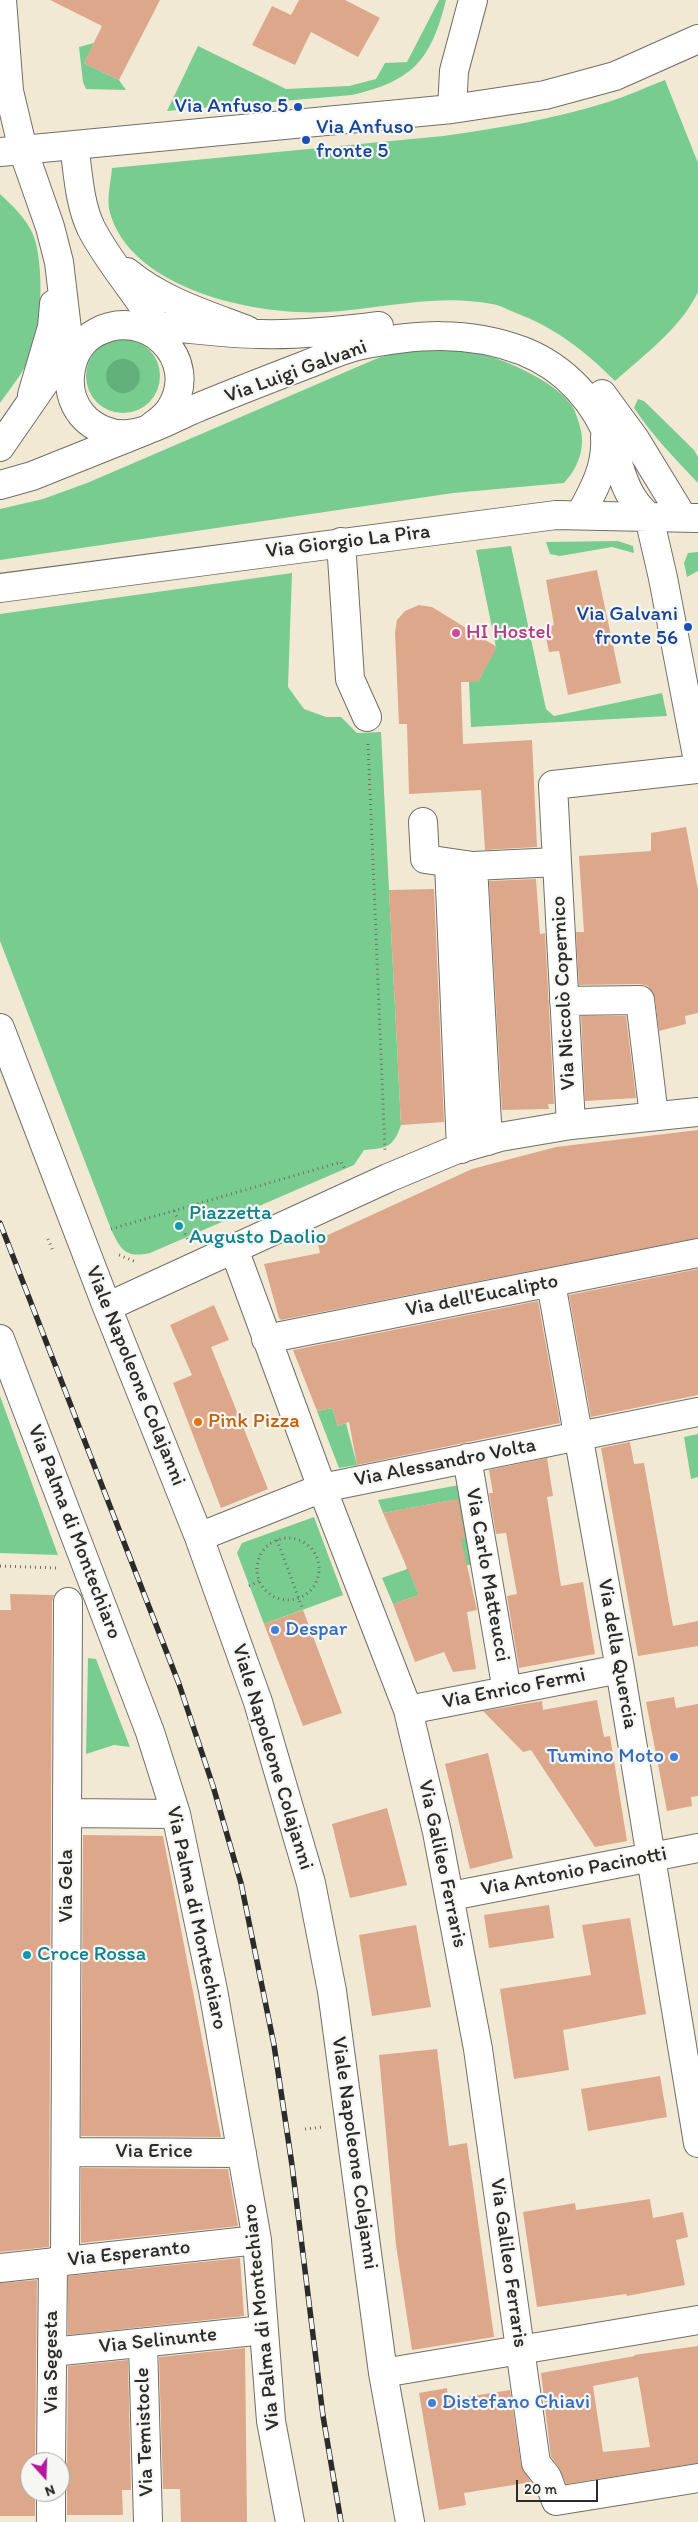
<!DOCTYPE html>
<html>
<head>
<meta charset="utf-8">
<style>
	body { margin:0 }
	#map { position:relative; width:698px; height:2522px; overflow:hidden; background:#f2e9d5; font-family:Itim,sans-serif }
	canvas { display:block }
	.north { position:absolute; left:20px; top:2452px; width:50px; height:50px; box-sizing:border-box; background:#f6f6f2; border:1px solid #a5a5a2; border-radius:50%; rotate:160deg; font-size:14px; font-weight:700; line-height:20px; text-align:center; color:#2b2b2b }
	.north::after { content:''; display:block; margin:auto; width:18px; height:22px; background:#b5179e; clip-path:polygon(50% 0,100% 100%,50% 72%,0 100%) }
	.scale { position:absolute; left:516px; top:2480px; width:82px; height:22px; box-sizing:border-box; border:2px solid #2b2b2b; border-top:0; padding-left:6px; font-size:15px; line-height:18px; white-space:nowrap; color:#2b2b2b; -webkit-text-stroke:4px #f6f6f2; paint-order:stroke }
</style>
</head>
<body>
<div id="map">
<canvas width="698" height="2522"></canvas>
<div class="north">N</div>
<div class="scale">20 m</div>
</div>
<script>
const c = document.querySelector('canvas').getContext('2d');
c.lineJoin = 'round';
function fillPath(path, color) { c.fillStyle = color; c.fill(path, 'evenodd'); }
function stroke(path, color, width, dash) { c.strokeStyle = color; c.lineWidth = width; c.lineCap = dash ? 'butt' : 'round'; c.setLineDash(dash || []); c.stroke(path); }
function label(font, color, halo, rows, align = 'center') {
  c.font = font + ' Itim,sans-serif'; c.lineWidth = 4.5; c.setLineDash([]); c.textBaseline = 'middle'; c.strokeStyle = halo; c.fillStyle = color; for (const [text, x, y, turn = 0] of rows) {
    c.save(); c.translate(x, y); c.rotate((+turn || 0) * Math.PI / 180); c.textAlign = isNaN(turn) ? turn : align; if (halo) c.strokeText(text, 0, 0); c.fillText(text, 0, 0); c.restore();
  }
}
const green = new Path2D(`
	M439,0H446C431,60 413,81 352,95L167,111L198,46L286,89L349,86L376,79L385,63L407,62Z
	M94,43L84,63L119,80L126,90L86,89L83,82L79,47Z
	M665,80L698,163V292C680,329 645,354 615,381C585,351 556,328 516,313C508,310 500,305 492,304C436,293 382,309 326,312C257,316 132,290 110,213C106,200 111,181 112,168L443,136C499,128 555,119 608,102C628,96 646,87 665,80Z
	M0,194C13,206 30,222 35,240C43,267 42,319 34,347C28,367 12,386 0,403Z
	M86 376a37 37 0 1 1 74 0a37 37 0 1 1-74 0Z
	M423,348C438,349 454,349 469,351C498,356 555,380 572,406C576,412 578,420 580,427C586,447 578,468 564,483L453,493L0,560V509L43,499L87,483L378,358L399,352Z
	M638,399L644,401L694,450L698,457V483C675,459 653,436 634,408Z
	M618,541L633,546L634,553L612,547L560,556L550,554L546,542Z
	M511,546L546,709L554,716L662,693L667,716L471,727L469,682H478L496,647L476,550Z
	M698,552V571L687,577L684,563L688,553Z
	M292,573L288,687L304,709L326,717H341L357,733L381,732L401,1125C393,1148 387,1148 364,1150L354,1165L150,1253C126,1258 121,1251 111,1229L0,941V614Z
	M0,1396L58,1555L0,1553Z
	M332,1408L338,1426L346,1423L357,1465L339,1468L317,1411Z
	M698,1434V1477L691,1479L684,1437Z
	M459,1485L474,1564L411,1576L419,1595L393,1604L382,1578L407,1569L404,1559L453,1500L383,1513L378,1500Z
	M314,1517L343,1595L264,1624L237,1553L242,1543Z
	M88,1658L96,1659L130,1747L114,1745L86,1754Z`);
const forest = new Path2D(`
	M106 376a17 17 0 1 1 34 0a17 17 0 1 1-34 0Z`);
const building = new Path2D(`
	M50,0H160L119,80L84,63L102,26Z
	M299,0H345L380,18L358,57L311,32L295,65L252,45L272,6L291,15Z
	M597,570L621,683L568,695L559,651L549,652L544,628L554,625L546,580Z
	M419,605L432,607L497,647L478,682H461L463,744L532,740L537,847L485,850L481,790L409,794L407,724H399L395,633L397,620L405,611Z
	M686,827L698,890V1013L685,1016L686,1024L659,1031L655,998L648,986L640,984L579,985L576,932H584L579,856L651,851V833Z
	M536,879L540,934L545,933L554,1104H548L549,1109L502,1110L489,881Z
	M434,889L444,1122L401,1125L389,890Z
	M581,1016H626L636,1098L585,1101Z
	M698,1130V1238L281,1320L279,1318L264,1264L320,1253L317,1240L472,1169L556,1147Z
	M698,1269V1395L591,1417L569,1295Z
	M538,1301L560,1423L357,1465L349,1422L338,1426L332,1408L317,1411L293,1350Z
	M214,1305L229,1340L211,1347L268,1489L221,1508L173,1383L192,1375L170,1325Z
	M630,1442L634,1464L644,1463L673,1626L698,1621V1646L638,1656L601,1448Z
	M547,1458L553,1496L547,1497L561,1586L583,1582L595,1654L519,1668L507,1596L517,1594L506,1533L496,1534L489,1493H493L489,1470Z
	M458,1499L465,1538L461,1539L477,1610L467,1612L476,1669L453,1672L444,1652L415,1662L393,1604L419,1595L383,1513Z
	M10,1594L54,1595L52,1602L49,2247L0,2252V1610H11Z
	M303,1610L342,1713L303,1726L264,1624Z
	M674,1697L676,1708L698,1704V1796L691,1797L692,1806L667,1811L646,1702Z
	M597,1700L604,1737L610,1736L627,1841L595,1847L531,1750L523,1752L483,1711L542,1701L543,1710Z
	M488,1753L513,1858L470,1869L445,1764Z
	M387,1808L407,1885L350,1898L332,1824Z
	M83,1835L163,1836L221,2137L81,2136Z
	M549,1905L554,1938L489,1948L484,1915Z
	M630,1918L646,2014L563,2030L569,2070L514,2079L500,1989L591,1975L582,1925Z
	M416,1925L431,2007L372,2016L359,1935Z
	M437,2049L449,2146L467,2143L494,2337L412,2350L396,2245L379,2055Z
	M660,2076L667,2117L588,2131L581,2089Z
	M81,2168L228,2169L238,2226L81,2243Z
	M650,2199L653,2218L683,2212L688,2237L676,2240L685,2285L627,2296L626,2294L537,2307L523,2212L575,2203L576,2210Z
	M240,2258L244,2316L68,2335V2276Z
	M37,2280L35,2462H30V2492H35V2516H0V2283Z
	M698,2346V2463L566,2484L559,2468L551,2457L541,2373L635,2356L634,2355ZM638,2377L650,2447L603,2452L593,2386Z
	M245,2348L247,2522H181L180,2489H163L159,2357Z
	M128,2360L131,2490H122L123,2515H67V2492L60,2480V2474L67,2462L68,2366Z
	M447,2388L448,2400L510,2390L521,2465L531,2482L464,2493L466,2505L439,2510L419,2393Z`);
const path = new Path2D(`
	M368,744L385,1150
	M174,1211L188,1240
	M111,1229L341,1162L345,1169
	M48,1239L53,1251
	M119,1255L136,1262
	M257 1569a31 31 0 1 1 62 0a31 31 0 1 1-62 0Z
	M277,1540L303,1610
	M0,1566L57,1568
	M249,1586L259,1581
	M305,2129L323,2127`);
const minor = new Path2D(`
	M2,0L9,91L23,150L50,227L59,262L71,363
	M452,109L454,71L473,0
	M74,145C78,171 79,203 91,228C112,269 146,302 166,344
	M0,152L452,109L545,95L615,76L698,39
	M127,272C162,301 205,314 247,330
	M32,395L52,327L54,304
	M341,542L350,679L367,717
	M0,588L556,515L649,517L663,578L698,761
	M423,822L425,859L473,866L488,1141
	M557,862L571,1125
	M449,863L461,1149
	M473,866L557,862L553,785L698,769
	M564,1001L640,1000L654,1116
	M0,1028L107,1307L199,1537L258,1702L311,1883L332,1991L383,2373L410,2522
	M234,1249L322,1488L408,1710L437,1832L478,2049L536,2463L547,2477L556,2501L698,2478
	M551,1283L620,1669L698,2143
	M107,1307L388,1178L455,1150L500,1137L571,1125L698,1112
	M0,1339L150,1732L176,1814L213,1990L257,2240L271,2421L290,2522
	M266,1339L698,1253
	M467,1458L507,1691
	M199,1537L322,1488L698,1412
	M408,1710L620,1669
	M67,1813L176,1814
	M451,1896L698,1848
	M66,2152L242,2153
	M65,2260L68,1602
	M0,2268L257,2240
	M143,2343L148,2522
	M52,2352L264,2330
	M383,2373L698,2320
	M51,2462L53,2262
	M51,2522V2492`);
const major = new Path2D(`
	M138,325C179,326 219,334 260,334C300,335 340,331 379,326
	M602,394L635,439L682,516
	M0,447L56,366L74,346
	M0,485L32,476L147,430C156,423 166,417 171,408C201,359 146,306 97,332C68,347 61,390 82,415C93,428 112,436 129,434C151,431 172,419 192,410C230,394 269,379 308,364C324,358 341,350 357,346C415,334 467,330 523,351C566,368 597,403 612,446C623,475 624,495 649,517L698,518
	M580,515C594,490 607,466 605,437`);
const rail = new Path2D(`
	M0,1223L179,1684L213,1786L241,1883L274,2045L292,2165L323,2416L341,2522`);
const markers = [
	[298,107,5,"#1a4fb4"],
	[306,140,5,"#1a4fb4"],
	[688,627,5,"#1a4fb4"],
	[456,633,5,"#d1479c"],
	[179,1226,5,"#0f9aa8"],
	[198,1422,5,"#e8710a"],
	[275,1630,5,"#3f7fe0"],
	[674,1757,5,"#3f7fe0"],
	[27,1955,5,"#0f9aa8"],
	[432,2403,5,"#3f7fe0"]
];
const transitNames = [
	["Via Anfuso 5",288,107],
	["Via Anfuso",316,128,"left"],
	["fronte 5",316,152,"left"],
	["Via Galvani",678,615],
	["fronte 56",678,639]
];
const streetNames = [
	["Via Luigi Galvani",296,372,-20],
	["Via Giorgio La Pira",348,542,-7],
	["Via Niccolò Copernico",564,993,-93],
	["Via dell'Eucalipto",482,1296,-11],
	["Viale Napoleone Colajanni",135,1376,68],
	["Via Alessandro Volta",445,1463,-11],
	["Via Palma di Montechiaro",74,1532,69],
	["Via Carlo Matteucci",487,1575,80],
	["Via della Quercia",617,1654,80],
	["Via Enrico Fermi",514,1689,-11],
	["Viale Napoleone Colajanni",272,1757,73],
	["Via Galileo Ferraris",442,1864,78],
	["Via Antonio Pacinotti",574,1872,-11],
	["Via Gela",67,1886,-90],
	["Via Palma di Montechiaro",196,1918,78],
	["Via Erice",154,2152],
	["Viale Napoleone Colajanni",354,2153,82],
	["Via Esperanto",129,2254,-6],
	["Via Galileo Ferraris",508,2263,82],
	["Via Palma di Montechiaro",262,2317,-96],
	["Via Selinunte",158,2341,-6],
	["Via Segesta",52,2362,-90],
	["Via Temistocle",145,2432,-92]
];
const hotelNames = [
	["HI Hostel",466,633]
];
const cultureNames = [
	["Piazzetta",189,1214],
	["Augusto Daolio",189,1238],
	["Croce Rossa",37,1955]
];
const foodNames = [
	["Pink Pizza",208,1422]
];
const shopNames = [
	["Despar",285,1630],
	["Tumino Moto",664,1757,"right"],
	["Distefano Chiavi",442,2403]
];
fillPath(green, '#78cc90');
fillPath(forest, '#62b07a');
fillPath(building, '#dda78b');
stroke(minor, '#716e66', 30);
stroke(major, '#716e66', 30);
stroke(path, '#716e66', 3, [1, 4]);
stroke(minor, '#fff', 28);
stroke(major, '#fff', 28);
stroke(rail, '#2b2b2b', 5.5);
stroke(rail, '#f6f6f2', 4, [11]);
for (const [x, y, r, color] of markers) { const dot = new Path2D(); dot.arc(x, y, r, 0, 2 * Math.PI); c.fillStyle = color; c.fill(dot); stroke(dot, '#f6f6f2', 2); }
label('21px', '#164399', '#f6f6f2', transitNames, 'right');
label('21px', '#2b2b2b', '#f6f6f2', streetNames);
label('21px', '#b23c85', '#f6f6f2', hotelNames, 'left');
label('21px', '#0d838f', '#f6f6f2', cultureNames, 'left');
label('21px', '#c56008', '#f6f6f2', foodNames, 'left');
label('21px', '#366cbe', '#f6f6f2', shopNames, 'left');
</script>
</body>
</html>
